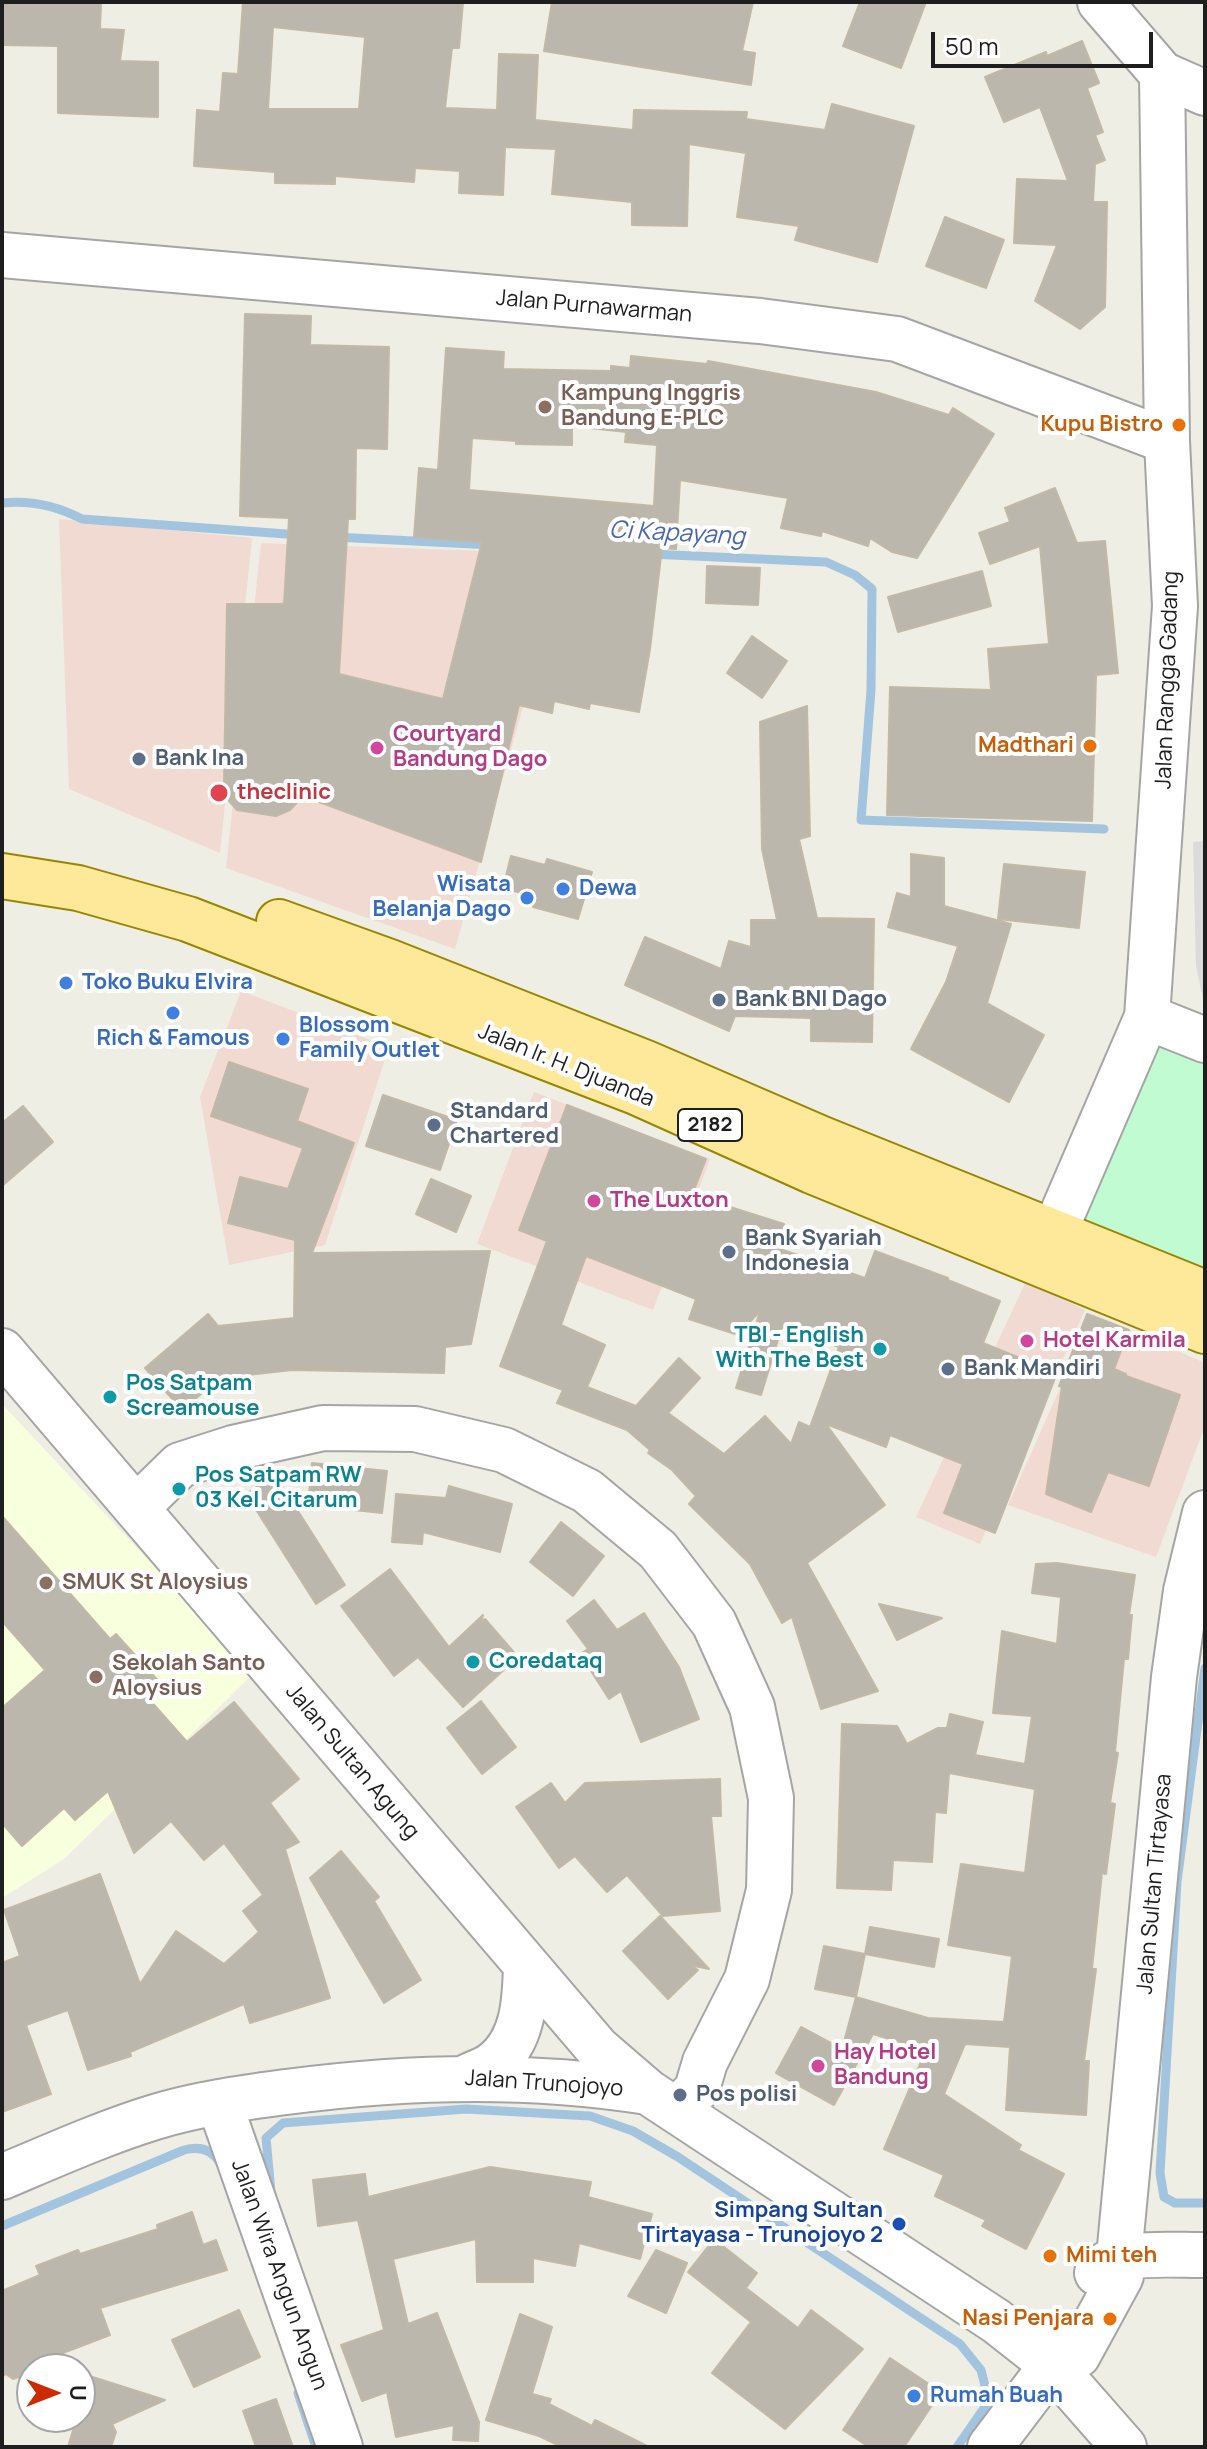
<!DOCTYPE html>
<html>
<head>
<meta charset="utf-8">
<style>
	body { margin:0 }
	#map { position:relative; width:1207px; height:2449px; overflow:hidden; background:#efeee4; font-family:Manrope,sans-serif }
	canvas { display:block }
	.frame { position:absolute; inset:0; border:4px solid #1e1e1e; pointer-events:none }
	.north { position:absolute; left:16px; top:2353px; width:80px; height:80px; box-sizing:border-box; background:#fff; border:2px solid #a5a5a5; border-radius:50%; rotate:90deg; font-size:22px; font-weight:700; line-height:32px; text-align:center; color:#1e1e1e }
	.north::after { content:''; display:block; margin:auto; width:28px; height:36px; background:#cc2a00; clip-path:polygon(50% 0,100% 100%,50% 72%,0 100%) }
	.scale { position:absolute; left:931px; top:32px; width:222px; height:36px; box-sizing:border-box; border:4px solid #1e1e1e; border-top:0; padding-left:10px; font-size:24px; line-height:28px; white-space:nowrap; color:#1e1e1e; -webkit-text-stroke:6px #fff; paint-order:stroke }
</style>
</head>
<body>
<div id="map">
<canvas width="1207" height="2449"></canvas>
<div class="frame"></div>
<div class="north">U</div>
<div class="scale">50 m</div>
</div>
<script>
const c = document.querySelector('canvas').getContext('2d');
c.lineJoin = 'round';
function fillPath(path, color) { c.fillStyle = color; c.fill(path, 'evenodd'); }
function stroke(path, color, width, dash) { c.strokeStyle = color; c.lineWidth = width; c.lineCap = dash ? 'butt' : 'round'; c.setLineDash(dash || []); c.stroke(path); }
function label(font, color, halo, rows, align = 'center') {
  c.font = font + ' Manrope,sans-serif'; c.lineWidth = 8; c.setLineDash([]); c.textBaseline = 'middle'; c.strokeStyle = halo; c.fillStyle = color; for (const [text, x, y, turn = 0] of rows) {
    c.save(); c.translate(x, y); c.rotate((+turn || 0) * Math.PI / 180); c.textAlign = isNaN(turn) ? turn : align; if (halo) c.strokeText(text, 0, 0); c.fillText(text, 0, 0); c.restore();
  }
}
const residential = new Path2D(`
	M1205,841V1009L1196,966L1193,842Z`);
const commercial = new Path2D(`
	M59,519L252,538L220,853L69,789Z
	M261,543L566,554L455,949L226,868Z
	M241,991L389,1047L325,1245L229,1265L200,1097Z
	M534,1092L710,1159L653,1310L477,1244Z
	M1026,1281L1085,1310L980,1544L916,1517Z
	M1093,1314L1205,1363V1426L1156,1557L1008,1505Z`);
const education = new Path2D(`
	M2,1404L254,1673L64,1859L2,1898Z`);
const park = new Path2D(`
	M1150,1036L1205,1058V1269L1078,1218Z`);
const stream = new Path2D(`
	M2,503C30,500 57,506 82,519L300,535
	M335,537L492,545
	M650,554L826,562L855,575L872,589L871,690L861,820L1104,829
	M1205,1668L1177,1882L1160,2173L1164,2197L1175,2203H1205
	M271,2192L266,2138L283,2123L466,2109L590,2116L633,2131L678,2157L960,2344L981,2370L989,2401L957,2447
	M2,2226L184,2150C199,2146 212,2149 220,2163
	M298,2393L316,2447`);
const building = new Path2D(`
	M2,2H101L100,29L124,30L120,61L158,62V117L58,113V46L2,45Z
	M243,2H463L459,48H452L445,108L497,110L499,54L538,55L535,120L633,130L634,110L747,112L746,119L825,130L832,104L914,126L877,262L795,240L799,226L737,217L746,153L689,144L687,226L632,225V202L552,194L556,149L505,147L503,195L459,193L460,171L415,168L414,182L335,176V184L275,183V172L194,166L197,110L220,112L223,73L238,74ZM273,27L365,37L359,109H268Z
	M552,2H753L742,51L755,53L751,85L544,51Z
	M860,2H926L901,68L843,46Z
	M1082,41L1099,83L1087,88L1103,132L1095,135L1105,160L1095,164L1093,202H1107L1105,307L1080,329L1035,301L1057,245L1014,243L1017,179L1068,181L1040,107L1004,122L985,77L1046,52L1047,56Z
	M945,217L1004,240L986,288L926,266Z
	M245,314L311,316L310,345L389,347L387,449L356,448L355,519H348L339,674L443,699L482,542L414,537L419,468L438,470L446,348L504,352L503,369L611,371V366L630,368L631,356L707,364L708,361L876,392L949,415L953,408L994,434L917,558L892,552L870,538L868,546L822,531L821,536L781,528L788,498L680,480L676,549L662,548L650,649L639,712L590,703L589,709L554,701L552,713L519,705L481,862L303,796L290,810L276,816L237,810L229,801L224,784L227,604H284L289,518L240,516ZM572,426L626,432L625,442L657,445L654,506L469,490L472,438L516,441V444L572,445Z
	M1055,488L1077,543L1105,541L1118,673L1096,675L1092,821L887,815L890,687L991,690L988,649L1049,644L1040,546L990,564L979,533L1010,522L1005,508Z
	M707,566L760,568L758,605L706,603Z
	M982,571L991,606L898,632L888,597Z
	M752,636L787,661L762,698L727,673Z
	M807,706L810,836L799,839L817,918L874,919L872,1042L811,1041V1018L735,1016L729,1031L625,985L645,937L721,969L729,941L751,947V920H777L762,849L760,722Z
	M911,854L944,858V906L1011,924L987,1003L1044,1035L1009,1102L911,1049L946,982L958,946L888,927L897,893L911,897Z
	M511,856L545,865L547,859L592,872L578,919L533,907L536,897L503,888Z
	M1004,864L1085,872L1079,928L998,919Z
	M229,1062L308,1089L297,1121L354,1143L312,1253L490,1251L471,1344L445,1347L444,1373L292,1370L220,1378L182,1410L145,1368L208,1314L218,1326L294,1318L295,1240L228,1223L240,1177L288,1189L303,1148L211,1116Z
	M383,1095L457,1120L440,1170L366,1146Z
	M567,1105L706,1159L692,1195L784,1224L777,1248L865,1278L875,1251L948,1278V1280L1000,1301L983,1343L1057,1373L995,1533L944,1513L963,1464L890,1435L886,1447L826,1424L885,1505L807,1563L878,1691L821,1709L792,1617L782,1623L750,1564L689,1504L696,1496L672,1470L648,1453L650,1450L627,1430L557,1403L563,1390L500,1366L547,1241L519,1230ZM586,1256L696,1299L689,1319L738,1335L760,1311L736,1388L761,1395L782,1327L839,1347L810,1427L799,1422L791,1444L765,1416L724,1454L668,1413L700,1378L679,1358L636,1406L587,1387L605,1345L561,1325Z
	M23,1106L53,1142L2,1186V1123Z
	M431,1179L471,1196L456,1232L416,1214Z
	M1087,1314L1129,1330L1114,1369L1126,1374V1376L1180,1395L1149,1486L1108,1472L1091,1512L1046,1494L1062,1387L1059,1386Z
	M312,1463L387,1471L382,1513L308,1505Z
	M275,1475L345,1585L316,1604L246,1494Z
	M449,1486L512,1504L500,1552L423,1532L422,1544L392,1542L396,1494L446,1498Z
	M2,1516L110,1639L116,1634L162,1685L148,1698L187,1742L234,1702L299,1779L270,1803L299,1842L285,1849L330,1998L250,2023L244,2004L130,2052L131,2056L88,2070L68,2010L26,2025L51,2094L2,2112V1963L20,1956L4,1910L100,1874L140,1984L176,1931L224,1964L259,1932L243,1911L263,1895L224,1843L204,1860L171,1821L134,1853L108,1791L75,1820L64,1808L22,1846L2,1823V1708L45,1670L2,1621Z
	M561,1522L604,1556L573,1596L530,1562Z
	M1057,1563L1135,1575L1129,1615H1132L1128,1659H1124L1115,1752L1118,1753L1110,1803L1115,1804L1106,1874L1102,1873L1092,1969H1096L1084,2061H1089L1086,2115L1006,2110L1010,2047L965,2044L944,2094L1021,2145L1018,2150L1064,2174L1026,2249L982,2226L986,2220L935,2196L944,2175L884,2149L926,2050L873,2034L834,2105L776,2073L801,2027L842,2049L856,1997L928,2018L1004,2022L1012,1956L948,1945L961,1864L1025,1873L1035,1789L949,1773L946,1813L935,1812L932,1862L893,1860L891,1890L837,1888L842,1724L897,1726L907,1744L938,1728H947L950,1714L983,1722L975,1755L1025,1764L1032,1716L993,1713L1002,1631L1057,1644L1061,1597L1032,1593L1036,1564Z
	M390,1569L449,1647L483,1615L481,1623L485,1619L518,1657L463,1707L418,1657L394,1676L341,1606Z
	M594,1600L617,1630L644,1613L679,1667L699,1719L641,1742L621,1691L609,1699L580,1654L588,1649L567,1621Z
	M879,1604L942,1618L897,1640Z
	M481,1701L516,1747L482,1774L447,1728Z
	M720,1779L721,1816H711L720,1911L663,1916L627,1875L607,1892L575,1856L559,1868L516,1807L551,1783L565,1803L585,1783Z
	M341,1851L379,1897L374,1901L421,1980L384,2003L310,1878Z
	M660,1916L709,1969L690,1965L698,1970L668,1999L623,1951Z
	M870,1927L939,1939L934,1967L865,1954Z
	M824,1946L865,1954L856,1997L815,1989Z
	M490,2167L591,2182L588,2197L652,2214L640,2259L579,2243L575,2266L533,2258V2282H477L476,2239L393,2259L408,2324L437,2313L479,2422L478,2441L453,2440L454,2425L396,2437L387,2392L362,2401L341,2345L384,2330L358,2220L318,2226L313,2180L365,2174L368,2197Z
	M192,2212L203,2245L216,2240L227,2270L100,2308L110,2335L42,2361L52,2364L32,2369V2372L13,2379L6,2374L2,2376V2291L40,2275L36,2266L78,2250L80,2254L158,2229L157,2225Z
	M714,2239L757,2273L746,2288L798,2328L811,2310L863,2349L785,2429L712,2373L751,2322L688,2272Z
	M656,2250L687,2263L666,2313L628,2296Z
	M239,2310L260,2357L194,2387L172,2340Z
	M520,2314L552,2327L532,2394L551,2399L549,2404L592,2426L595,2420L649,2447H562L539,2436L486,2420Z
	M890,2358L941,2392L904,2447H869L843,2430Z
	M80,2373L165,2400L112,2424L116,2432L111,2447H68L77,2417H80Z
	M276,2399L293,2447H256L243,2411Z`);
const minor = new Path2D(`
	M1100,2L1162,74L1205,93
	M2,255L760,321L897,339L1167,441
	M1147,1017L1205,1040
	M1041,1263L1147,1017L1175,606L1167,441L1162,74
	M2,1351L598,2049L648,2092
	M136,1508L180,1465L233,1448L323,1428L415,1429L504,1450L587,1491L658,1550L714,1623L752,1707L771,1798L769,1890L747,1979L705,2062L697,2089L678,2110
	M465,2078C474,2073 485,2070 493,2064C524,2041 525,1999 526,1966
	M219,2102L340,2447
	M2,2177C52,2156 103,2133 155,2117C197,2104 242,2098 286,2092C406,2076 528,2073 648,2092L996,2321L1052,2365L1124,2447
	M1097,2273C1112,2248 1178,2256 1205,2255
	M1052,2365L1078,2355L1121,2276L1119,2257L1174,1677L1186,1591L1205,1513
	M990,2447L1052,2365L1058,2339`);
const major = new Path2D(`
	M2,876L78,888L188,919L636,1092L812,1171L1205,1331
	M279,922L390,962L646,1063L822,1139L1205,1293`);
const markers = [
	[545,407,8,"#8d6e63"],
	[1179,425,8,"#e8710a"],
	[1090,746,8,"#e8710a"],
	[377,748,8,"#d1479c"],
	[139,759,8,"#5c6f8a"],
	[219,793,10,"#e0444e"],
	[563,889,8,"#3f7fe0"],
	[527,898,8,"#3f7fe0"],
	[66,983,8,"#3f7fe0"],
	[719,1000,8,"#5c6f8a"],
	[173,1013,8,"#3f7fe0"],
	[283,1039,8,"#3f7fe0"],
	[434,1125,8,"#5c6f8a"],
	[594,1201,8,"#d1479c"],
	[729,1252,8,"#5c6f8a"],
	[1027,1341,8,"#d1479c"],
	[880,1349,8,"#0f9aa8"],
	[948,1369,8,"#5c6f8a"],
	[110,1397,8,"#0f9aa8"],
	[179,1489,8,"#0f9aa8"],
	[46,1583,8,"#8d6e63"],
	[473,1662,8,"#0f9aa8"],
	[96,1677,8,"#8d6e63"],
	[818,2066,8,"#d1479c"],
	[680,2095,8,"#5c6f8a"],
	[899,2224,8,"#1a4fb4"],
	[1050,2256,8,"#e8710a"],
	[1110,2319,8,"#e8710a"],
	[914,2396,8,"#3f7fe0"]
];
const shields = [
	[710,1125,64]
];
const shieldNames = [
	["2182",710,1125]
];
const streetNames = [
	["Jalan Purnawarman",594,307,5],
	["Jalan Rangga Gadang",1168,680,-88],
	["Jalan Ir. H. Djuanda",566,1066,22],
	["Jalan Sultan Agung",352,1762,50],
	["Jalan Sultan Tirtayasa",1155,1884,-85],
	["Jalan Trunojoyo",544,2084,4],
	["Jalan Wira Angun Angun",279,2275,70]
];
const educationNames = [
	["Kampung Inggris",561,394],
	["Bandung E-PLC",561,419],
	["SMUK St Aloysius",62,1583],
	["Sekolah Santo",112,1664],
	["Aloysius",112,1689]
];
const foodNames = [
	["Kupu Bistro",1163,425],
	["Madthari",1074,746],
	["Mimi teh",1066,2256,"left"],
	["Nasi Penjara",1094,2319]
];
const hotelNames = [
	["Courtyard",393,735],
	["Bandung Dago",393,760],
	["The Luxton",610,1201],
	["Hotel Karmila",1043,1341],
	["Hay Hotel",834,2053],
	["Bandung",834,2078]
];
const serviceNames = [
	["Bank Ina",155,759],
	["Bank BNI Dago",735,1000],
	["Standard",450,1112],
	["Chartered",450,1137],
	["Bank Syariah",745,1239],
	["Indonesia",745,1264],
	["Bank Mandiri",964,1369],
	["Pos polisi",696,2095]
];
const healthNames = [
	["theclinic",237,793]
];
const shopNames = [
	["Wisata",511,885,"right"],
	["Belanja Dago",511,910,"right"],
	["Dewa",579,889],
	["Toko Buku Elvira",82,983],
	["Blossom",299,1026],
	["Family Outlet",299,1051],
	["Rich & Famous",173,1039,"center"],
	["Rumah Buah",930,2396]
];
const cultureNames = [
	["TBI - English",864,1336,"right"],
	["With The Best",864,1361,"right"],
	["Pos Satpam",126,1384],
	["Screamouse",126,1409],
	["Pos Satpam RW",195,1476],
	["03 Kel. Citarum",195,1501],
	["Coredataq",489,1662]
];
const transitNames = [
	["Simpang Sultan",883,2211],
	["Tirtayasa - Trunojoyo 2",883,2236]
];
const waterNames = [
	["Ci Kapayang",677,534,3]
];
fillPath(residential, '#dcdbdb');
fillPath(commercial, '#f1dad2');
fillPath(education, '#f8ffdd');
fillPath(park, '#c0fbd1');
stroke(stream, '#a3c4de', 9);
fillPath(building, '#bcb7ad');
stroke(building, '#c1b8a6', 2);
stroke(minor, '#a5a5a5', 48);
stroke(major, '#988500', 48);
stroke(minor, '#fff', 44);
stroke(major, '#fee89a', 44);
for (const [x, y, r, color] of markers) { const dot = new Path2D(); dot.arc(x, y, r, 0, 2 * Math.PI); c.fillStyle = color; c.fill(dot); stroke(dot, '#fff', 3); }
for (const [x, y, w] of shields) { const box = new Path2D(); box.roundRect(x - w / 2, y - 16, w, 32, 6); c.fillStyle = '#fff'; c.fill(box); stroke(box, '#1e1e1e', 2); }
label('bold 20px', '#1e1e1e', null, shieldNames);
label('22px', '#1e1e1e', '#fff', streetNames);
label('bold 22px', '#785e54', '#fff', educationNames, 'left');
label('bold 22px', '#c56008', '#fff', foodNames, 'right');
label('bold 22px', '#b23c85', '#fff', hotelNames, 'left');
label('bold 22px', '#4e5e75', '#fff', serviceNames, 'left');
label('bold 22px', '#be3a42', '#fff', healthNames, 'left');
label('bold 22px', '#366cbe', '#fff', shopNames, 'left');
label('bold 22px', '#0d838f', '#fff', cultureNames, 'left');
label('bold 22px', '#164399', '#fff', transitNames, 'right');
label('italic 24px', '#4866b0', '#fff', waterNames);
</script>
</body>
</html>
